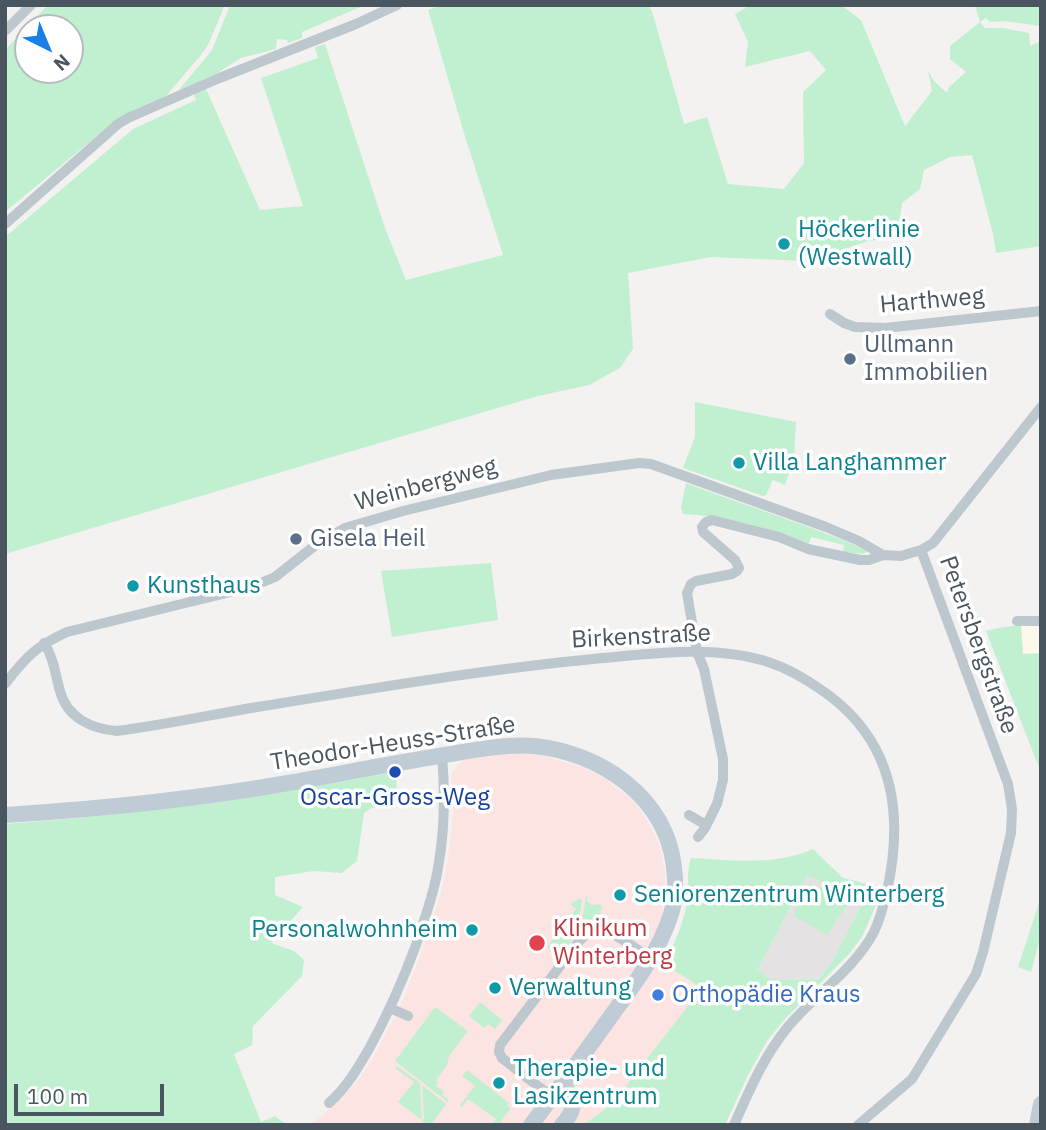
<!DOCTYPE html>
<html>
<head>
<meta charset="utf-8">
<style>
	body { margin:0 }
	#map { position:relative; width:1046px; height:1130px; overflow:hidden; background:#f4f1f1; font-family:"IBM Plex Sans",sans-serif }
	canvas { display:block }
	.frame { position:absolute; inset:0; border:7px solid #49565f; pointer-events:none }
	.north { position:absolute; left:14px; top:14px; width:70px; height:70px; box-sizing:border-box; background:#fff; border:2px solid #b6bbbf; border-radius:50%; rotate:137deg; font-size:19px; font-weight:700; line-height:28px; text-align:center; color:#49565f }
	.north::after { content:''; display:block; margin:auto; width:24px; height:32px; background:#1880e7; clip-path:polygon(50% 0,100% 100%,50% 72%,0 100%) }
	.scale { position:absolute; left:14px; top:1084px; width:150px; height:32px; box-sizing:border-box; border:4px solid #49565f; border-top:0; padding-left:9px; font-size:21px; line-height:24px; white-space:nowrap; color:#49565f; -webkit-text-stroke:5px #fff; paint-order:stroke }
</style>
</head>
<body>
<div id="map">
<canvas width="1046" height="1130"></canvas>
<div class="frame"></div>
<div class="north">N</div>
<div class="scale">100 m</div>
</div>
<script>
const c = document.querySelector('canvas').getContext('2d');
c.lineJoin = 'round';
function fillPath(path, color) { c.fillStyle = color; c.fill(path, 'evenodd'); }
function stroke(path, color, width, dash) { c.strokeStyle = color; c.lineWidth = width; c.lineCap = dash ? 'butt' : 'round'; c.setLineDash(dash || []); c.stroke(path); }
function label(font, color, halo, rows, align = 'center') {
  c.font = font + ' "IBM Plex Sans",sans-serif'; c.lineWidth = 7; c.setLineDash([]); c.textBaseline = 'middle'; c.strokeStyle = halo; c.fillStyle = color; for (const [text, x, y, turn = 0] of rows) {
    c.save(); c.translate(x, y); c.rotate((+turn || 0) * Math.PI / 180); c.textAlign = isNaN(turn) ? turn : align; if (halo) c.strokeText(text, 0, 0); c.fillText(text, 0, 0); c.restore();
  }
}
const commercial = new Path2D(`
	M1021,625H1041V653L1023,655Z`);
const education = new Path2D(`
	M807,876L864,900L831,963L818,980L770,979L758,969Z`);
const medical = new Path2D(`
	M501,753H532L582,767L603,777L632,800L645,817L657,839L661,850L665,874V899L662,913L658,926L645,952L703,988L612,1104L583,1125H311L346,1094L358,1080L373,1058L402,1002L418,961L441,893L447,863L452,825L453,804L451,775L464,757Z`);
const green = new Path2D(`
	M48,5H225L208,45L201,55L166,96L136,109L116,120L5,212V50ZM28,28H70V70H28Z
	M230,5H365L302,32V38L288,43L287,40L277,39L276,49L241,58L216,74L178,91L212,50Z
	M436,5H642L649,7L652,11L684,124L707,117L728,184L784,189L804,163L803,92L826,70L810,51L745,67L748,42L735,14L751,5H841L861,20L905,126L932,91L928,71L934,81L947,93L949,87L966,72L950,59V46L980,22L975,5H1041V26L1004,21L990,22L986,18L980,22L985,28H1003L1029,33L1030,46L1041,41V246L996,253L993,234L972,155L950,157L924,170L920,189L902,203L897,236L865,242L814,260L806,261L711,257L628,273L633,349L620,368L589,385L538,396L5,554V237L133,129L196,100L194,94L206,89L260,210L303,206L261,78L318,58L315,47L325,44L385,228L406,280L503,255L463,130L428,10L436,7Z
	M695,402L796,422L794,460L785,485L773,480L766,495L763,496L683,468L695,437Z
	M686,483C746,506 807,524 866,550V552L864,554L843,552L844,545L811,537L809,544C769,528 726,516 683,514L681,507Z
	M491,563L498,620L392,637L381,571Z
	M1021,625L1023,654L1041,653V773L986,631L998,628Z
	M396,772L397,804C385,805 374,805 364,813L357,861L342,873L314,871L275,877V895L303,907L271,943L294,951L304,960L302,976L253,1026L252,1045L234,1054L261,1122L275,1116L287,1125H5V824C137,815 266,795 396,772Z
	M813,849L843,878L880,887L876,905L862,937L848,955L785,1019L767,1041L748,1075L725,1125H583L612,1104L702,988L664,964C675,943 685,920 688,896C689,880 686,874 691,858C733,860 774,866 813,849ZM807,876L864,900L831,963L818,980L770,979L758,969Z
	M810,883L851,899L827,935L793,915Z
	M587,893V901L592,905L599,904L602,906C600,921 591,922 580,930Z
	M1041,897V935L1031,972L1018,967Z
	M580,898L582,900L577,933L559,956L547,947L576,909L570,904Z
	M480,1002L502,1020L495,1029L488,1024L484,1028L469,1016Z
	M435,1007L468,1031L449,1056L447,1065L436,1080L438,1082L436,1086L444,1092L442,1095L449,1100L448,1102L395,1061Z
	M397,1066L420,1083L422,1117L420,1119L398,1102L414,1082L395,1068Z
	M467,1070L509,1103L507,1106L511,1108L498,1125H492L496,1119L468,1099L462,1107L460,1105L475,1086L462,1076Z
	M422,1085L446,1104L431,1125H427L422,1121L424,1118Z`);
const street = new Path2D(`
	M5,31L31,5
	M5,224L118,124L128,118L217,79L356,24L397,5
	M830,314L844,323L855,327L885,328L1041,311
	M1017,621H1041
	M44,643C54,658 55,674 60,691C67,718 92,729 117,731C164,725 210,715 257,707C369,689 480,670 593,659C651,654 714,644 771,663C789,669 804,678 820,689C892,737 905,810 887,891C884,904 880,919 874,932C854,970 814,995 787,1028C764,1056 749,1091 734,1125
	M5,684C25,658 36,646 67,632L251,587L275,577L317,544L345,528L403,511L551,475L639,463L651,464L826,527L859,541L883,555
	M689,815L706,825
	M698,837L705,828L717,804L723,780V759L704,669L697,652L687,593L691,584L696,581L732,574L737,571L739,568L735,560L703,532L702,527L706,522L712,520L779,537L808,549L860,560H869L883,555L901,556L921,550L933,543L945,528L1041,407
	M390,1008L408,1016
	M552,1097L502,1058L499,1052L500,1045L576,945C582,938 588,930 598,929C611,928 639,952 652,959
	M329,1103C347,1087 358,1068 370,1047C388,1014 403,980 416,945C425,918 435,890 439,862C445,826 445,791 442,755
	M858,1125L912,1079L976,974L983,952L1011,833L1012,809L1008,784L921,550`);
const secondary = new Path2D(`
	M5,815C102,809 198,799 294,782C344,773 394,763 445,755C474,750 504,744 534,746C601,753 666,797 674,867C676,884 676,899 671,914C658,955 631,988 606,1023C582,1057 557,1091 531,1125
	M562,1125C577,1109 575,1100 563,1083
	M1037,1125L1041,1104`);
const markers = [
	[784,244,7,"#0f9aa8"],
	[850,359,7,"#5c6f8a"],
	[739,463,7,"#0f9aa8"],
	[296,539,7,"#5c6f8a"],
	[133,586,7,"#0f9aa8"],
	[395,772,7,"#1a4fb4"],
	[620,895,7,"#0f9aa8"],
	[472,930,7,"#0f9aa8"],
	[537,943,9,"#e0444e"],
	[495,988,7,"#0f9aa8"],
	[658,995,7,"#3f7fe0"],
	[499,1083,7,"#0f9aa8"]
];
const cultureNames = [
	["Höckerlinie",798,230],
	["(Westwall)",798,258],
	["Villa Langhammer",753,463],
	["Kunsthaus",147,586],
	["Seniorenzentrum Winterberg",634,895],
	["Personalwohnheim",458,930,"right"],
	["Verwaltung",509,988],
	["Therapie- und",513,1069],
	["Lasikzentrum",513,1097]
];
const streetNames = [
	["Harthweg",932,301,-5],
	["Weinbergweg",426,485,-15],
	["Birkenstraße",641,637,-3],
	["Petersbergstraße",978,645,70],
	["Theodor-Heuss-Straße",393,744,-9]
];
const serviceNames = [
	["Ullmann",864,345],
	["Immobilien",864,373],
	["Gisela Heil",310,539]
];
const transitNames = [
	["Oscar-Gross-Weg",395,798]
];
const healthNames = [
	["Klinikum",553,929],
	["Winterberg",553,957]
];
const shopNames = [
	["Orthopädie Kraus",672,995]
];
fillPath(commercial, '#fdf7ec');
fillPath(education, '#e5e2e3');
fillPath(medical, '#fce4e3');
fillPath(green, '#c1f0d0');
stroke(street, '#bdc7ce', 10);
stroke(secondary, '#bfcbd5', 16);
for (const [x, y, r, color] of markers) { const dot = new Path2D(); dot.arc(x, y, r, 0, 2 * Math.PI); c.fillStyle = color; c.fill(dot); stroke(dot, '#fff', 2.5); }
label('24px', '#0d838f', '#fff', cultureNames, 'left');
label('24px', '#49565f', '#fff', streetNames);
label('24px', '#4e5e75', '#fff', serviceNames, 'left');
label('24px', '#164399', '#fff', transitNames);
label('24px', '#be3a42', '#fff', healthNames, 'left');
label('24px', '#366cbe', '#fff', shopNames, 'left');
</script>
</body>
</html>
